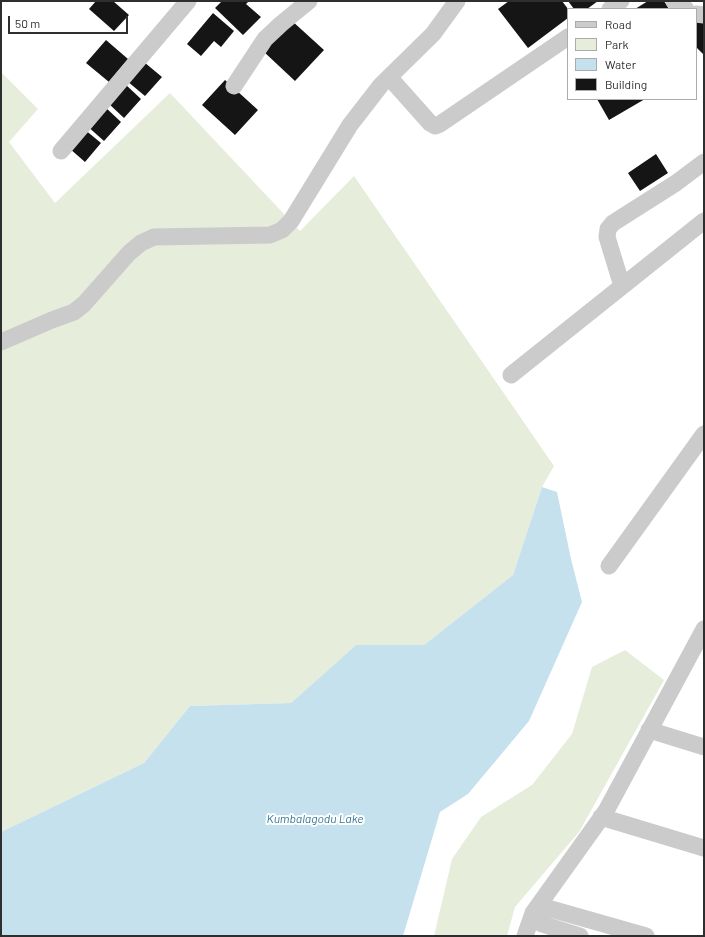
<!DOCTYPE html>
<html>
<head>
<meta charset="utf-8">
<style>
	body { margin:0 }
	#map { position:relative; width:705px; height:937px; overflow:hidden; background:#fff; font-family:Barlow,sans-serif }
	canvas { display:block }
	.frame { position:absolute; inset:0; border:2px solid #2e2e2e; pointer-events:none }
	.legend { position:absolute; left:567px; top:8px; width:130px; height:92px; box-sizing:border-box; background:#fff; border:1px solid #ababab; margin:0; padding:5px 7px; list-style:none; font-size:12px; color:#2e2e2e }
	.legend li { display:flex; align-items:center; gap:8px; height:20px }
	.legend b { width:20px; border:1px solid #ababab }
	.scale { position:absolute; left:8px; top:16px; width:120px; height:18px; box-sizing:border-box; border:2px solid #2e2e2e; border-top:0; padding-left:5px; font-size:12px; line-height:14px; white-space:nowrap; color:#2e2e2e; -webkit-text-stroke:3px #fff; paint-order:stroke }
</style>
</head>
<body>
<div id="map">
<canvas width="705" height="937"></canvas>
<div class="frame"></div>
<ul class="legend">
<li><b style="height:5px;background:#cbcbcb"></b>Road</li>
<li><b style="height:11px;background:#e6eddb"></b>Park</li>
<li><b style="height:11px;background:#c5e1ee"></b>Water</li>
<li><b style="height:11px;background:#151515"></b>Building</li>
</ul>
<div class="scale">50 m</div>
</div>
<script>
const c = document.querySelector('canvas').getContext('2d');
c.lineJoin = 'round';
function fillPath(path, color) { c.fillStyle = color; c.fill(path, 'evenodd'); }
function stroke(path, color, width, dash) { c.strokeStyle = color; c.lineWidth = width; c.lineCap = dash ? 'butt' : 'round'; c.setLineDash(dash || []); c.stroke(path); }
function label(font, color, halo, rows, align = 'center') {
  c.font = font + ' Barlow,sans-serif'; c.lineWidth = 4; c.setLineDash([]); c.textBaseline = 'middle'; c.strokeStyle = halo; c.fillStyle = color; for (const [text, x, y, turn = 0] of rows) {
    c.save(); c.translate(x, y); c.rotate((+turn || 0) * Math.PI / 180); c.textAlign = isNaN(turn) ? turn : align; if (halo) c.strokeText(text, 0, 0); c.fillText(text, 0, 0); c.restore();
  }
}
const green = new Path2D(`
	M1,72L38,109L9,142L55,203L170,93L300,231L354,176L554,466L542,487L513,575L424,645H356L291,703L190,706L144,763L1,832Z
	M625,650L664,680L579,832L515,907L507,936H434L452,859L481,817L532,785L572,734L592,667Z`);
const water = new Path2D(`
	M542,487L557,492L571,559L582,602L529,721L468,794L440,812L403,936H1V832L144,763L190,706L291,703L356,645H424L513,575Z`);
const building = new Path2D(`
	M96,1H113L129,15L114,31L89,9Z
	M222,1H249L246,4L261,17L243,35L215,8Z
	M509,1H562L568,9V18L528,48L498,9Z
	M568,1H598L587,9H574Z
	M648,1H664L669,9H635Z
	M213,13L234,31L221,47L214,41L201,56L187,44Z
	M291,20L324,50L295,81L263,51Z
	M696,22L704,23V55L696,47Z
	M106,40L128,59L109,82L86,63Z
	M144,62L162,77L145,96L127,81Z
	M225,80L258,110L235,135L202,105Z
	M125,84L141,99L124,118L108,103Z
	M597,99H645L609,120Z
	M104,106L121,122L104,141L86,125Z
	M84,129L101,143L85,162L69,148Z
	M656,154L668,173L640,191L628,173Z`);
const minor = new Path2D(`
	M674,1L686,9
	M610,9L621,1
	M696,14L704,15
	M389,77L430,123L435,126L440,124L568,37
	M234,86L265,39L281,24L309,1
	M61,151L188,1
	M622,286L607,237L608,229L613,223L676,183L704,162
	M1,342L52,320L74,312L84,304L129,253L141,243L154,237L270,235L282,230L291,221L350,125L381,85L433,34L457,1
	M511,375L704,221
	M609,566L704,434
	M649,730L704,747
	M601,817L704,848
	M533,913L544,907L646,936
	M533,913L542,924L580,936
	M525,936L533,913L606,811L704,629`);
const waterNames = [
	["Kumbalagodu Lake",315,819]
];
fillPath(green, '#e6eddb');
fillPath(water, '#c5e1ee');
fillPath(building, '#151515');
stroke(minor, '#cbcbcb', 17);
label('italic 12px', '#357797', '#fff', waterNames);
</script>
</body>
</html>
